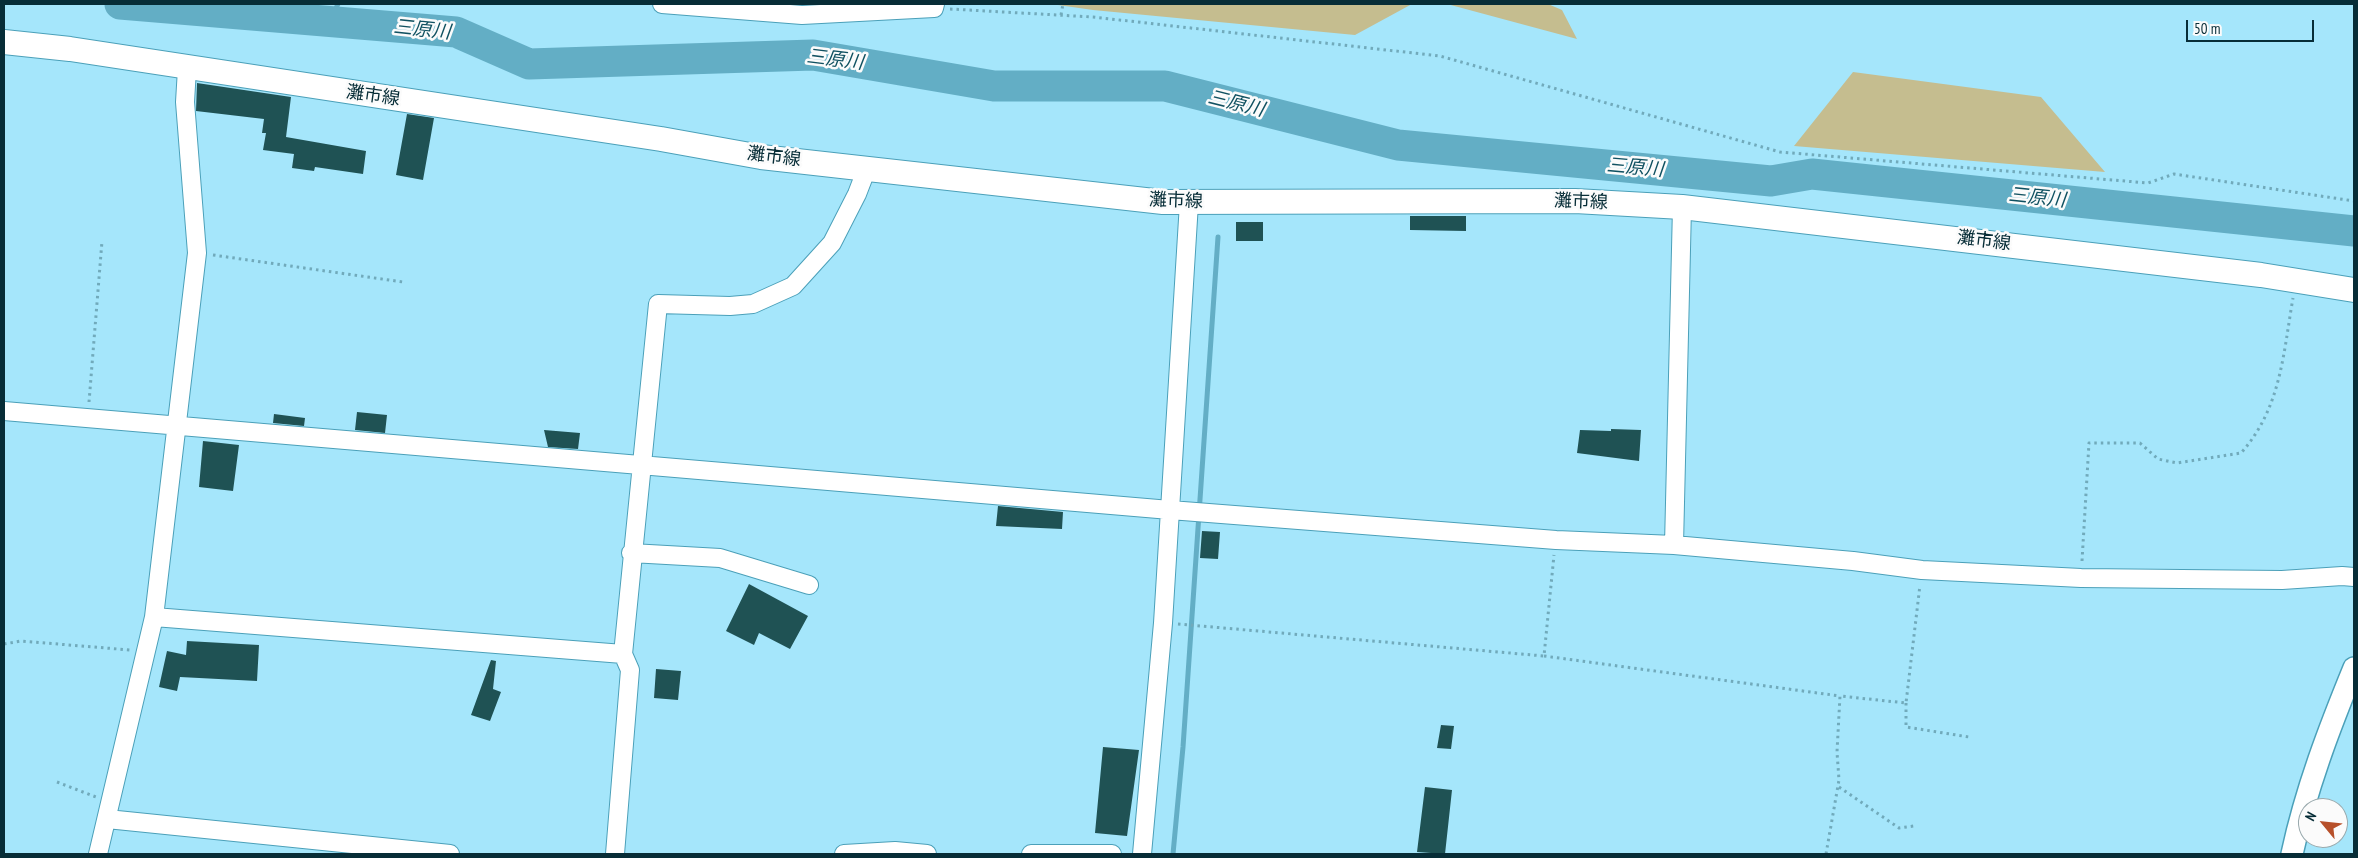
<!DOCTYPE html>
<html>
<head>
<meta charset="utf-8">
<style>
	body { margin:0 }
	#map { position:relative; width:2358px; height:858px; overflow:hidden; background:#a5e6fb; font-family:"PT Sans Narrow",sans-serif }
	canvas { display:block }
	.frame { position:absolute; inset:0; border:5px solid #072d37; pointer-events:none }
	.north { position:absolute; left:2298px; top:798px; width:50px; height:50px; box-sizing:border-box; background:#fbfbfb; border:1px solid #99a9ad; border-radius:50%; rotate:298deg; font-size:14px; font-weight:700; line-height:20px; text-align:center; color:#072d37 }
	.north::after { content:''; display:block; margin:auto; width:18px; height:22px; background:#b7502a; clip-path:polygon(50% 0,100% 100%,50% 72%,0 100%) }
	.scale { position:absolute; left:2186px; top:20px; width:128px; height:22px; box-sizing:border-box; border:2px solid #072d37; border-top:0; padding-left:6px; font-size:15px; line-height:18px; white-space:nowrap; color:#072d37; -webkit-text-stroke:4px #fbfbfb; paint-order:stroke }
</style>
</head>
<body>
<div id="map">
<canvas width="2358" height="858"></canvas>
<div class="frame"></div>
<div class="north">N</div>
<div class="scale">50 m</div>
</div>
<script>
const c = document.querySelector('canvas').getContext('2d');
c.lineJoin = 'round';
function fillPath(path, color) { c.fillStyle = color; c.fill(path, 'evenodd'); }
function stroke(path, color, width, dash) { c.strokeStyle = color; c.lineWidth = width; c.lineCap = dash ? 'butt' : 'round'; c.setLineDash(dash || []); c.stroke(path); }
function label(font, color, halo, rows, align = 'center') {
  c.font = font + ' "PT Sans Narrow","Noto Sans JP",sans-serif'; c.lineWidth = 5; c.setLineDash([]); c.textBaseline = 'middle'; c.strokeStyle = halo; c.fillStyle = color; for (const [text, x, y, turn = 0] of rows) {
    c.save(); c.translate(x, y); c.rotate((+turn || 0) * Math.PI / 180); c.textAlign = isNaN(turn) ? turn : align; if (halo) c.strokeText(text, 0, 0); c.fillText(text, 0, 0); c.restore();
  }
}
const green = new Path2D(`
	M1051,4H1412L1355,35L1093,10Z
	M1447,4H1548L1562,10L1577,39Z
	M1853,72L2041,97L2105,172L1794,146Z`);
const stream = new Path2D(`
	M329,23L338,4
	M1173,854L1183,747L1218,237`);
const river = new Path2D(`
	M120,4L456,32L529,64L813,55L994,86H1165L1398,145L1771,181L1812,174L2354,231`);
const building = new Path2D(`
	M197,83L291,97L286,137L366,151L363,174L315,167L314,171L292,168L294,154L263,150L266,133H262L264,119L196,111Z
	M407,114L434,118L423,180L396,175Z
	M1410,216H1466V231L1410,230Z
	M1236,222H1263V241H1236Z
	M357,412L387,415L385,433L355,430Z
	M274,414L305,418L304,426L273,423Z
	M1611,429L1641,430L1639,461L1577,453L1580,430L1611,431Z
	M544,430L580,433L578,449L548,447Z
	M203,441L239,445L233,491L199,487Z
	M998,506L1063,512L1062,529L996,526Z
	M1202,531L1220,532L1218,559L1200,558Z
	M749,584L808,616L790,649L759,633L754,645L726,631Z
	M187,641L259,645L257,681L180,677L177,691L159,687L167,651L186,655Z
	M491,660L496,661L493,689L501,692L490,721L471,715Z
	M656,669L681,671L678,700L654,698Z
	M1441,725L1454,726L1451,749L1437,748Z
	M1103,747L1139,750L1127,836L1095,833Z
	M1425,787L1452,790L1445,854L1417,852Z`);
const path = new Path2D(`
	M950,9L1093,17L1440,56L1780,152L2148,183L2174,174L2354,201
	M1061,15L1063,4
	M213,255L403,282
	M89,402L102,241
	M2082,561L2089,443H2140L2158,459L2177,463L2241,453C2281,408 2283,355 2293,298
	M1178,624L1544,656L1554,555
	M4,644L21,641L130,650
	M1544,656L1840,696
	M1906,703V727L1969,737
	M57,782L96,797
	M1839,787L1899,828L1914,826
	M1826,854L1839,780L1837,752L1840,696L1906,703L1920,585`);
const minor = new Path2D(`
	M662,4L802,15L934,8L935,4
	M4,411L1170,510L1556,540L1674,545L1853,561L1922,570L2081,578L2282,580L2342,576L2354,577
	M1674,545L1682,207
	M631,553L720,558L809,585
	M154,617L623,654
	M107,819L450,854
	M98,854L154,617L197,253L185,102L187,69
	M615,854L630,670L623,654L658,304L730,306L753,304L793,286L832,243L857,194L867,168
	M844,854L895,851L927,854
	M1031,854H1112
	M1142,854L1163,623L1189,203`);
const tertiary = new Path2D(`
	M2292,854C2306,789 2329,729 2354,668`);
const secondary = new Path2D(`
	M4,42L70,49L661,139L761,157L1163,202L1575,201L1682,207L2261,275L2354,290`);
const streetNames = [
	["灘市線",373,96,8],
	["灘市線",774,157,7],
	["灘市線",1176,201,2],
	["灘市線",1581,202,2],
	["灘市線",1984,241,7]
];
const waterNames = [
	["三原川",422,30,6],
	["三原川",835,60,7],
	["三原川",1236,104,14],
	["三原川",1635,168,5],
	["三原川",2037,198,6]
];
fillPath(green, '#c5bd8f');
stroke(stream, '#63aec5', 5);
stroke(river, '#63aec5', 31);
fillPath(building, '#1f5254');
stroke(minor, '#4ba0b9', 20);
stroke(tertiary, '#4ba0b9', 24);
stroke(secondary, '#4ba0b9', 26);
stroke(path, '#71aabb', 3, [2.5, 4]);
stroke(minor, '#fff', 18);
stroke(tertiary, '#fff', 21);
stroke(secondary, '#fff', 24);
label('18px', '#072d37', '#fbfbfb', streetNames);
label('italic 19px', '#105161', '#fbfbfb', waterNames);
</script>
</body>
</html>
